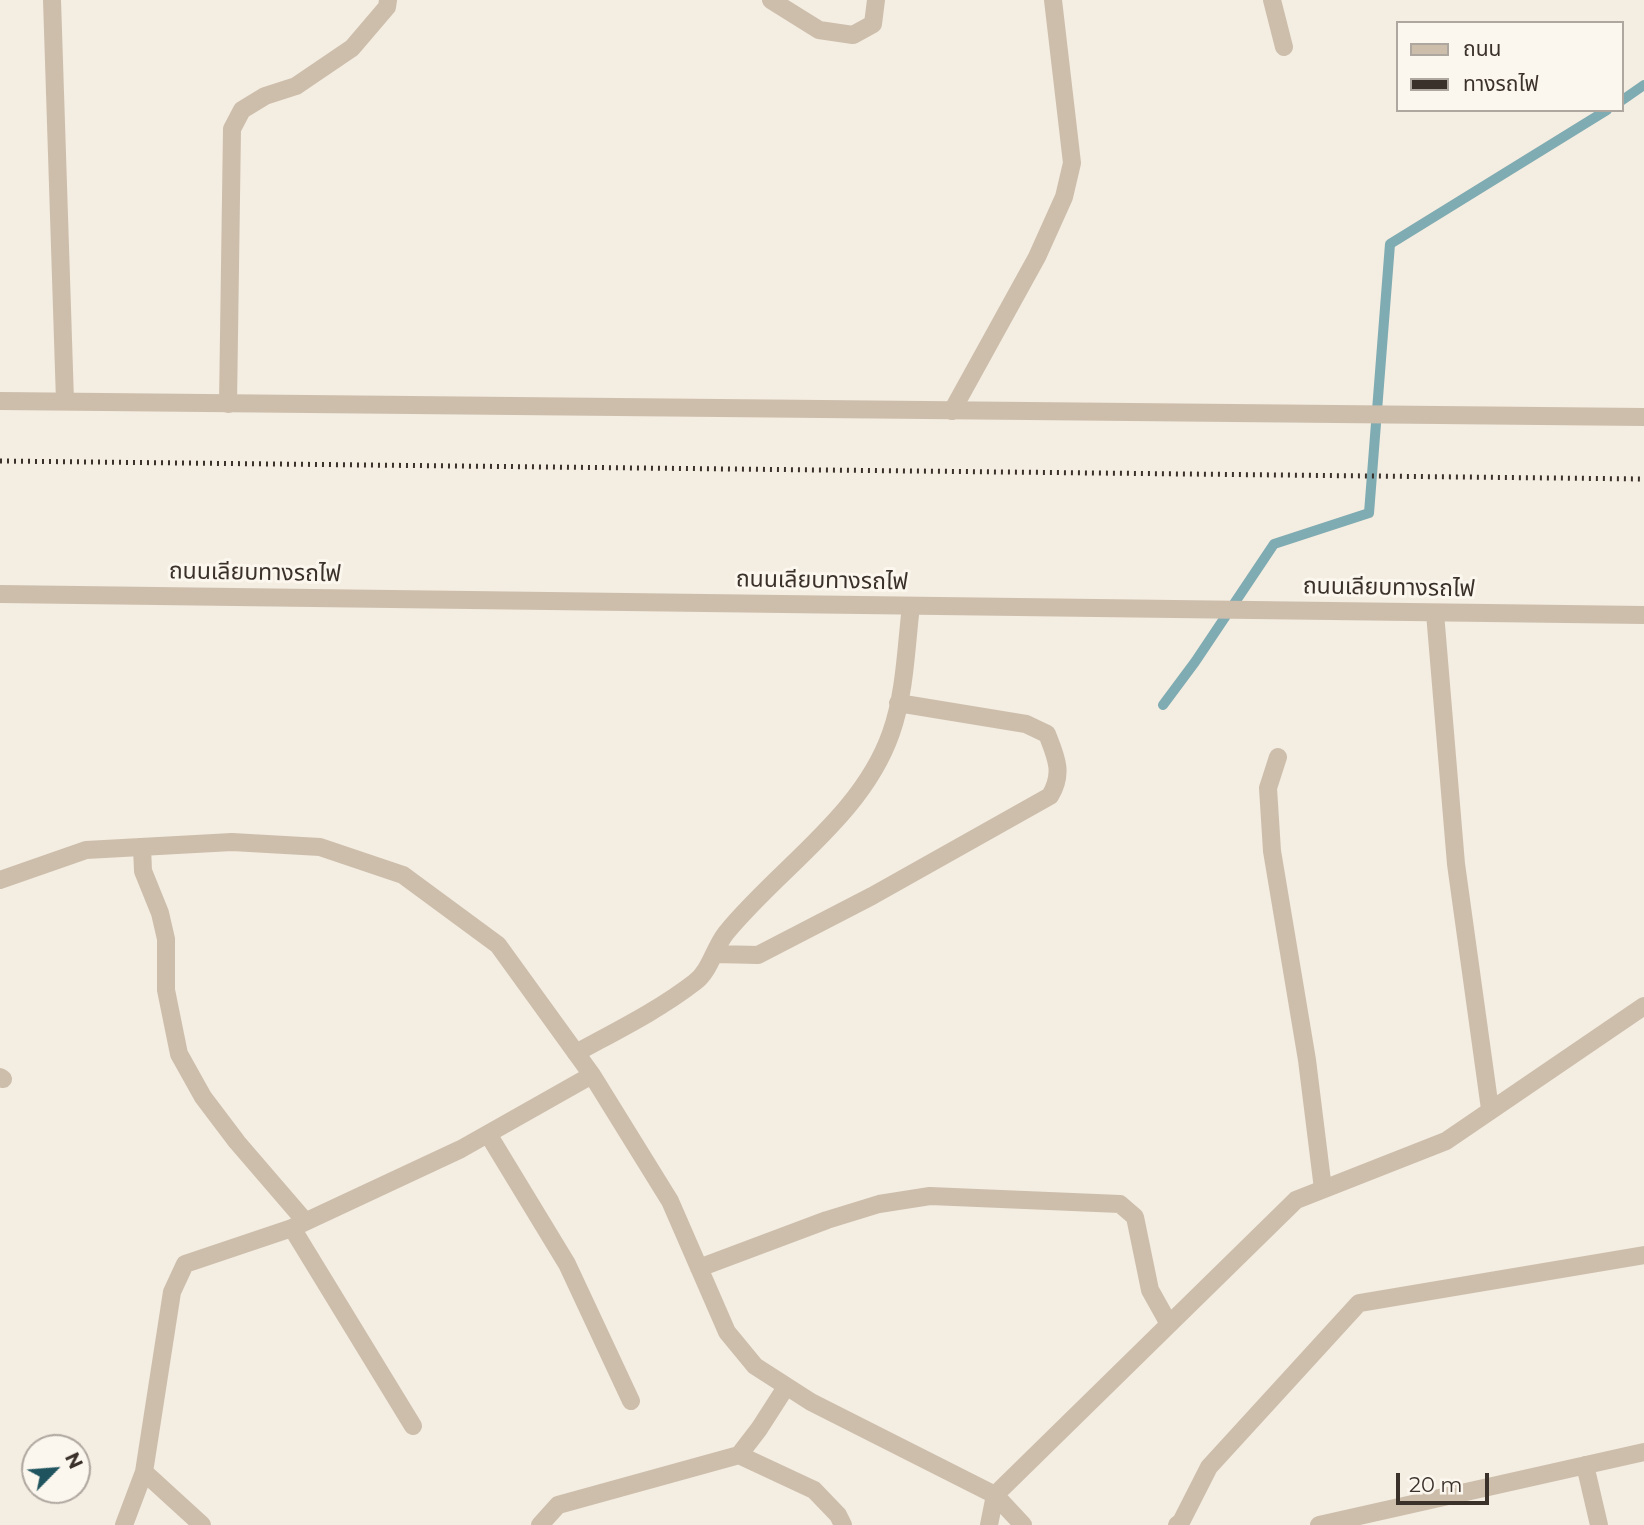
<!DOCTYPE html>
<html>
<head>
<meta charset="utf-8">
<style>
	body { margin:0 }
	#map { position:relative; width:1644px; height:1525px; overflow:hidden; background:#f4ede1; font-family:Montserrat,"Noto Sans Thai",sans-serif }
	canvas { display:block }
	.legend { position:absolute; left:1396px; top:21px; width:228px; height:91px; box-sizing:border-box; background:#fbf6ee; border:2px solid #aea7a0; margin:0; padding:9px 12px; list-style:none; font-size:21px; color:#3b312b }
	.legend li { display:flex; align-items:center; gap:14px; height:35px }
	.legend b { width:35px; border:2px solid #aea7a0 }
	.north { position:absolute; left:21px; top:1434px; width:70px; height:70px; box-sizing:border-box; background:#fbf6ee; border:2px solid #aea7a0; border-radius:50%; rotate:65deg; font-size:19px; font-weight:700; line-height:28px; text-align:center; color:#3b312b }
	.north::after { content:''; display:block; margin:auto; width:24px; height:32px; background:#1f545e; clip-path:polygon(50% 0,100% 100%,50% 72%,0 100%) }
	.scale { position:absolute; left:1396px; top:1473px; width:93px; height:32px; box-sizing:border-box; border:4px solid #3b312b; border-top:0; padding-left:9px; font-size:21px; line-height:24px; white-space:nowrap; color:#3b312b; -webkit-text-stroke:5px #fbf6ee; paint-order:stroke }
</style>
</head>
<body>
<div id="map">
<canvas width="1644" height="1525"></canvas>
<ul class="legend">
<li><b style="height:9px;background:#cdbeac"></b>ถนน</li>
<li><b style="height:9px;background:#3b312b"></b>ทางรถไฟ</li>
</ul>
<div class="north">N</div>
<div class="scale">20 m</div>
</div>
<script>
const c = document.querySelector('canvas').getContext('2d');
c.lineJoin = 'round';
function stroke(path, color, width, dash) { c.strokeStyle = color; c.lineWidth = width; c.lineCap = dash ? 'butt' : 'round'; c.setLineDash(dash || []); c.stroke(path); }
function label(font, color, halo, rows, align = 'center') {
  c.font = font + ' Montserrat,"Noto Sans Thai",sans-serif'; c.lineWidth = 6; c.setLineDash([]); c.textBaseline = 'middle'; c.strokeStyle = halo; c.fillStyle = color; for (const [text, x, y, turn = 0] of rows) {
    c.save(); c.translate(x, y); c.rotate((+turn || 0) * Math.PI / 180); c.textAlign = isNaN(turn) ? turn : align; if (halo) c.strokeText(text, 0, 0); c.fillText(text, 0, 0); c.restore();
  }
}
const stream = new Path2D(`
	M1621,101L1644,85
	M1163,705L1195,662L1274,544L1369,513L1390,244L1607,110`);
const service = new Path2D(`
	M142,847L143,871L160,913L166,939V990L179,1054L203,1097L237,1142L305,1221
	M715,954L758,955L872,896L1050,796C1064,773 1056,757 1047,734L1026,724L898,703
	M576,1053C616,1031 659,1010 695,982C710,971 714,948 726,933C780,867 862,816 891,733C905,694 906,647 911,606
	M0,1077L3,1079
	M739,1455L814,1490L838,1515L843,1525
	M540,1525L558,1505L739,1455L759,1429L786,1387`);
const minor = new Path2D(`
	M52,0L65,401
	M771,0L819,30L853,35L873,24L876,0
	M1272,0L1284,47
	M228,404L232,129L242,110L265,96L296,86L352,48L387,7L388,0
	M952,411L1037,257L1064,197L1072,163L1053,0
	M1435,613L1456,864L1490,1109
	M1278,757L1268,788L1272,851L1307,1060L1323,1189
	M0,880L86,850L232,842L320,847L403,875L498,945L592,1075L670,1201L727,1332L755,1366L811,1402L995,1495L1023,1525
	M488,1134L567,1264L631,1401
	M292,1228L413,1426
	M699,1268L827,1220L879,1204L930,1196L1120,1204L1135,1217L1150,1290L1169,1324
	M1585,1465L1599,1525
	M144,1472L202,1525
	M124,1525L144,1472L172,1292L185,1264L292,1228L461,1149L592,1075
	M989,1525L995,1495L1296,1200L1446,1141L1644,1006
	M1177,1525L1181,1522L1209,1467L1359,1303L1644,1255
	M1319,1525L1644,1452`);
const tertiary = new Path2D(`
	M0,401L1644,417
	M0,594L1644,615`);
const rail = new Path2D(`
	M0,461L1644,479`);
const streetNames = [
	["ถนนเลียบทางรถไฟ",255,573,1],
	["ถนนเลียบทางรถไฟ",822,581,1],
	["ถนนเลียบทางรถไฟ",1389,588,1]
];
stroke(stream, '#7fabb2', 10);
stroke(service, '#cdbeac', 18);
stroke(minor, '#cdbeac', 18);
stroke(tertiary, '#cdbeac', 18);
stroke(rail, '#3b312b', 5, [2, 5]);
label('23px', '#3b312b', '#fbf6ee', streetNames);
</script>
</body>
</html>
